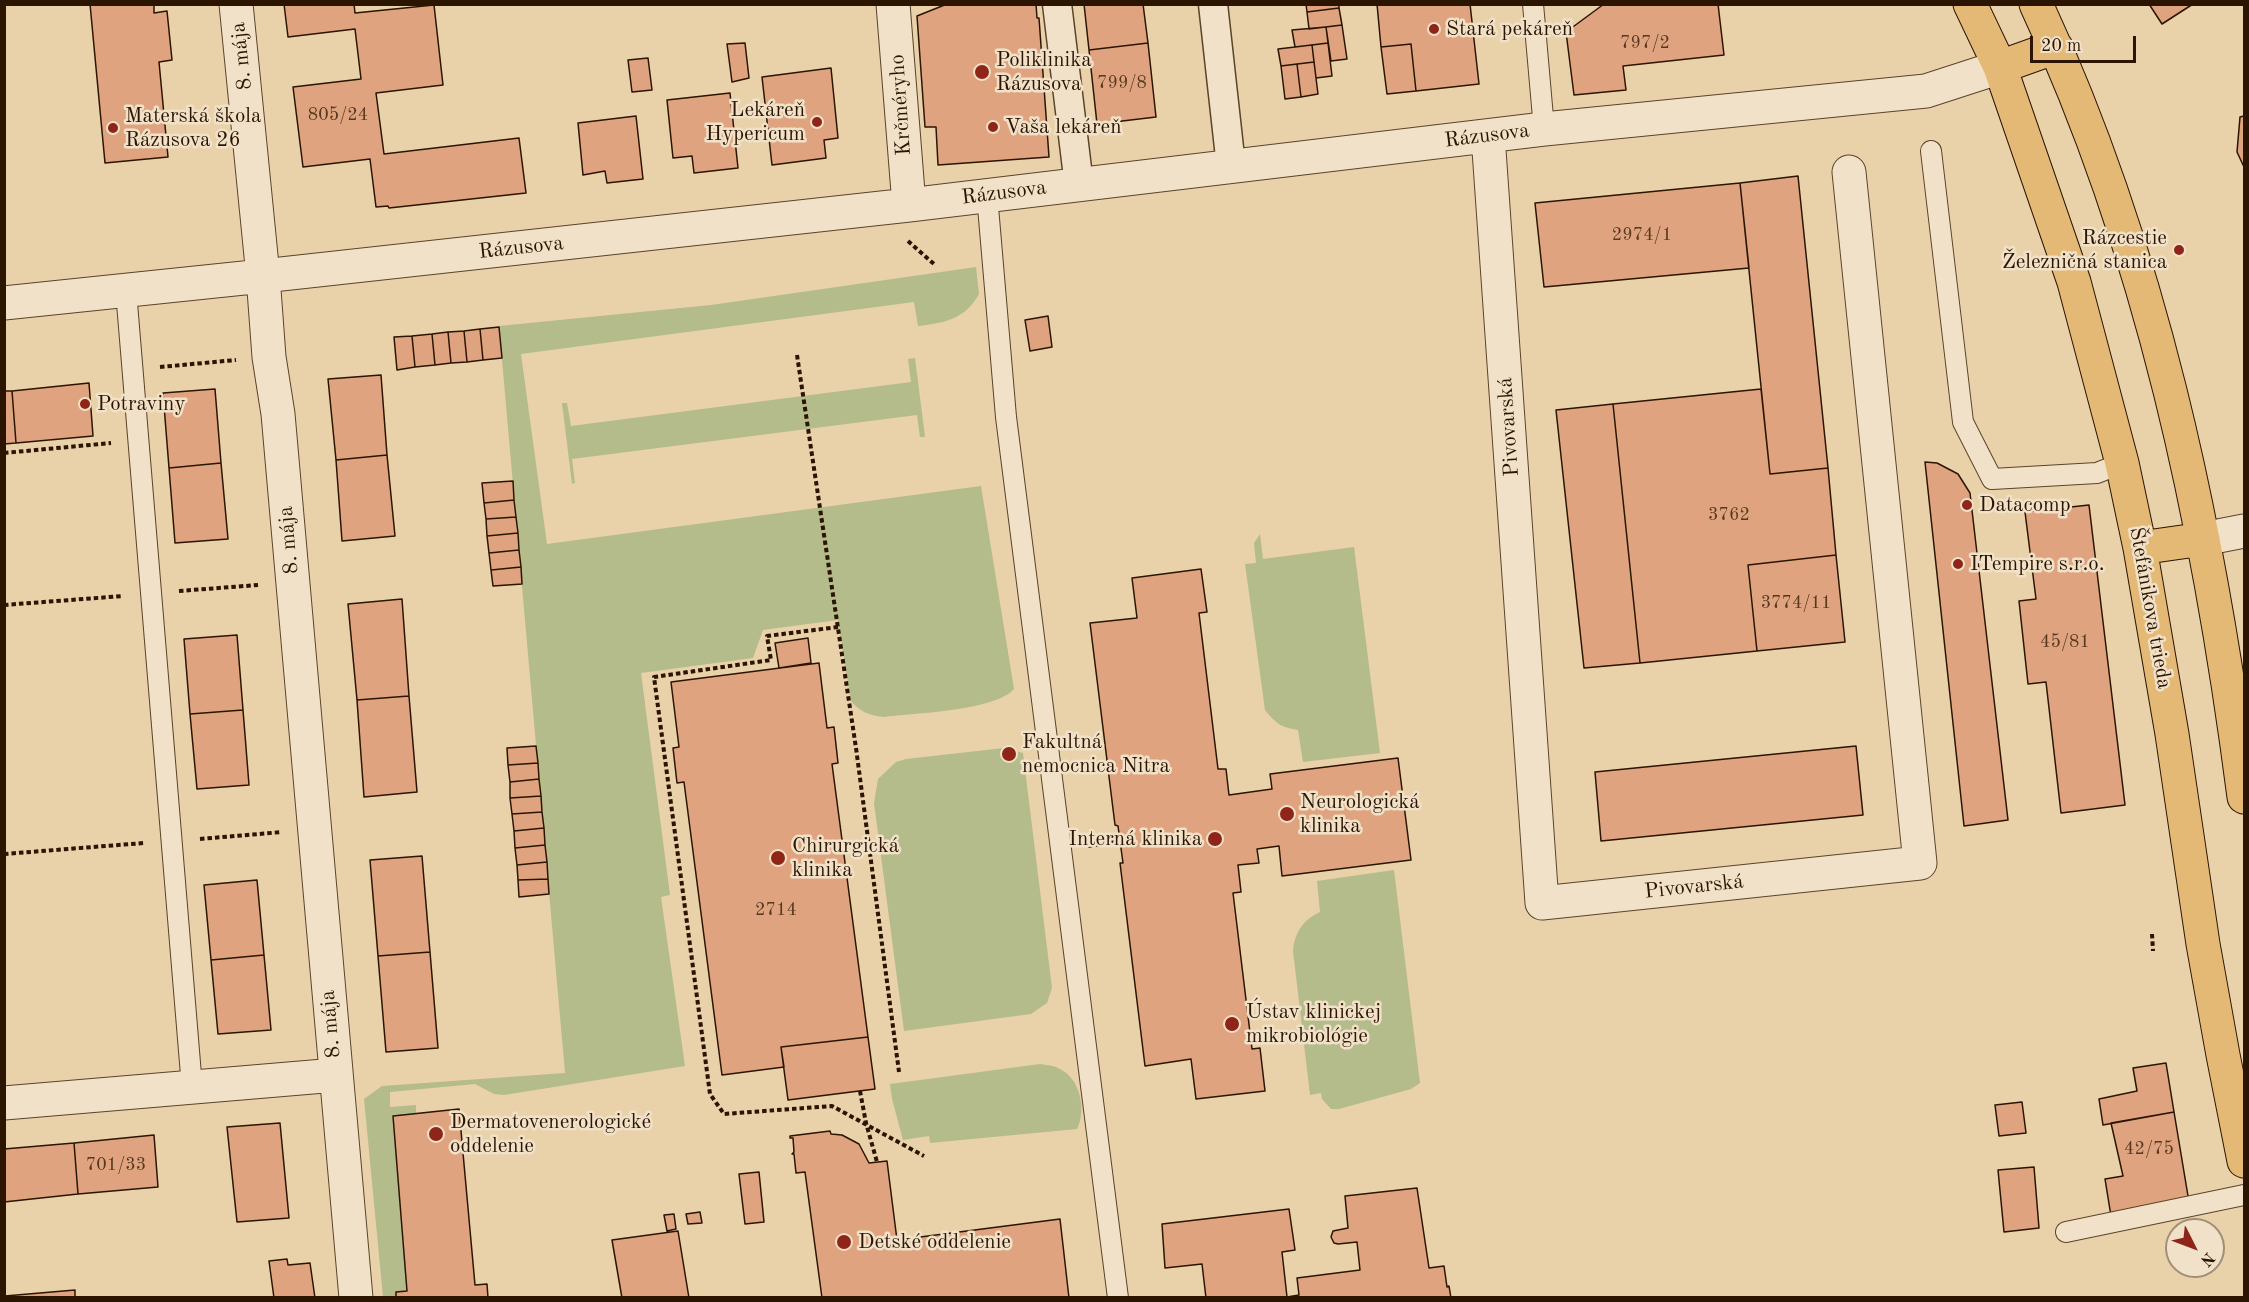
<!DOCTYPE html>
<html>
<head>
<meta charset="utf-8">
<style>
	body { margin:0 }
	#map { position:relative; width:2249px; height:1302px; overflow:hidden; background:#e9d1aa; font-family:"Old Standard TT",serif }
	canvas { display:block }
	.frame { position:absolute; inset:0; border:6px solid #2b1500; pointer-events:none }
	.north { position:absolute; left:2165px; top:1218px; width:60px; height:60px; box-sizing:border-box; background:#f1e1c8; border:2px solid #a28f78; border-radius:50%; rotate:132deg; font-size:16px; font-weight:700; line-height:24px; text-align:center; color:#2b1500 }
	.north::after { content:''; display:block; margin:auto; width:21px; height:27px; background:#8f2418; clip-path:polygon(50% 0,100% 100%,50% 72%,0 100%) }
	.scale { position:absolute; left:2030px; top:36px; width:106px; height:27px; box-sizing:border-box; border:3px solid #2b1500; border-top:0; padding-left:8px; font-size:18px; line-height:21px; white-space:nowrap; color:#2b1500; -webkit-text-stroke:4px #f1e1c8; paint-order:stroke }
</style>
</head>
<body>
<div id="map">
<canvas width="2249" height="1302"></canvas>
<div class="frame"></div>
<div class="north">N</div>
<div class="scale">20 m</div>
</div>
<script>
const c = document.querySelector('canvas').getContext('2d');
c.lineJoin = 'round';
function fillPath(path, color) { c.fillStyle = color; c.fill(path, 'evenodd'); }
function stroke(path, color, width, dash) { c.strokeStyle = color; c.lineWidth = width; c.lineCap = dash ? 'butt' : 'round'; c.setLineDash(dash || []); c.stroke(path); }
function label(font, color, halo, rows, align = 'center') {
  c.font = font + ' "Old Standard TT",serif'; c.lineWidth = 5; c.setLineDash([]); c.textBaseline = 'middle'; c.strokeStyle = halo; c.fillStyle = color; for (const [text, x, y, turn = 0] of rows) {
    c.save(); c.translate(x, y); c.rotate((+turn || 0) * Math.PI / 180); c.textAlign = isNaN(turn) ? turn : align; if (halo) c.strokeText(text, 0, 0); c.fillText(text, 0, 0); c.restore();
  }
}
const green = new Path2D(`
	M976,267L979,294C965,319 945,323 918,326L914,302L521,354L547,544L981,486L1014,689C994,711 915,713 883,717C869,715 860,712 851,701L838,620L763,630L753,658L641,673L670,895L661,897L685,1066L504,1095L494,1094L475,1084L390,1092V1107L416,1105V1113L393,1116L407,1291L396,1297H383L364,1099L382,1086L565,1073L499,326L711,305Z
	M915,358L925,437H920L917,415L572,459L575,483L572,484L562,403H567L571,426L911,382L908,359Z
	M1260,534L1263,559L1354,547L1380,753L1303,762L1298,730C1282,728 1275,723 1265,710L1245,564L1256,563L1254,543Z
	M1004,748L1023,753L1052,988L1047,1003L1031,1014L904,1031L874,803L878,779L896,762L906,759Z
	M1394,870L1420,1083L1411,1089L1339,1109H1331L1322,1099L1321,1093L1310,1095L1293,951C1295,932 1303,920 1320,912L1317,881Z
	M1040,1064C1045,1065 1053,1065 1058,1068C1080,1077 1087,1110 1077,1129L930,1143L929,1136L903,1140L892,1099L890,1084Z`);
const building = new Path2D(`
	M90,4H154V13L167,11L172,60L159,62L168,157L105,163Z
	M284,4H354L355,13L434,5L443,85L376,93L384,154L519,138L526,193L389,208L388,206L376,207L370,159L303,167L293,87L361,79L355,29L288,37Z
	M947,4H1036L1037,18H1039L1049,157L938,165L936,127H925L917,16Z
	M1084,4H1143L1148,43L1089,50Z
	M1306,4H1339V8L1307,12Z
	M1377,4H1470L1479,84L1416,91L1411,44L1381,47Z
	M1604,4H1718L1724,55L1623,66L1626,90L1574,95L1566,32Z
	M2149,4H2193L2162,24Z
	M1339,8L1342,25L1309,29L1307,12Z
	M1342,25L1347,59L1331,61L1326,27Z
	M1326,27L1328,43L1295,47L1292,30Z
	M745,43L749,78L732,82L727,44Z
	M1148,43L1156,117L1097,124L1089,50Z
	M1328,43L1332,76L1316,78L1312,45Z
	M1411,44L1416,91L1387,94L1381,47Z
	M1312,45L1314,62L1281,66L1278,49Z
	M648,58L652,90L632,92L628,60Z
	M1314,62L1318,94L1301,97L1297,64Z
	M1297,64L1301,97L1285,99L1281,66Z
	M831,68L838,138L824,140L826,158L772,165L762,77Z
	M730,93L738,168L694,173L692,156L673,158L667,100Z
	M636,116L643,179L607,183L605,171L583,175L578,123Z
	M2244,116V167L2237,152L2240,117Z
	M1798,176L1828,468L1770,474L1740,183Z
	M1740,183L1749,268L1544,287L1535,203Z
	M1048,316L1052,347L1030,351L1025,320Z
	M499,327L502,358L483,360L480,329Z
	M480,329L483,360L467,362L464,331Z
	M464,331L467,362L451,363L448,332Z
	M448,332L451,363L435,365L432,334Z
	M432,334L435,365L415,367L412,336Z
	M412,336L415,367L397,370L394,337Z
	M381,375L387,455L336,460L328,379Z
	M89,383L93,436L16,443L12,391Z
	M215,389L221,463L169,468L163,393Z
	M1761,389L1770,474L1828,468L1836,555L1748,565L1757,651L1640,663L1613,404Z
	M4,391H12L16,443L4,444Z
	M1613,404L1640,663L1584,668L1556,410Z
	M387,455L395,536L342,541L336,460Z
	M1925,462L1937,463L1958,474L1970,493L2008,820L1964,826Z
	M221,463L228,539L175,543L169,468Z
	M513,481L514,500L484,503L482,483Z
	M514,500L516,517L486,519L484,503Z
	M2089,505L2125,805L2061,813L2046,682L2028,684L2019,601L2036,599L2025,512Z
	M516,517L518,533L487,536L486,519Z
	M518,533L519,550L489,553L487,536Z
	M519,550L521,567L491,570L489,553Z
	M1836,555L1845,642L1757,651L1748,565Z
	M521,567L522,584L493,586L491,570Z
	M1201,569L1207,612L1199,613L1218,769H1226L1229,795L1272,789L1270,774L1398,758L1411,860L1282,876L1279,846L1257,849L1259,863L1238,865L1241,892L1233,893L1252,1049L1260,1048L1265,1091L1196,1099L1191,1059L1145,1066L1120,863H1123L1118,826L1115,825L1090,623L1137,618L1132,578Z
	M402,599L409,696L357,700L348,604Z
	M237,635L243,710L190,714L184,639Z
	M808,638L811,663L779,668L775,643Z
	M819,663L827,728L834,727L838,763L832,764L868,1037L781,1047L784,1067L722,1075L684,782L677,783L673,748L679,747L671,682Z
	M409,696L417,792L364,797L357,700Z
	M243,710L249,785L197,789L190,714Z
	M536,746L538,763L508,765L507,748Z
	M1856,746L1863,815L1601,841L1595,772Z
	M538,763L539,779L510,782L508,765Z
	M539,779L541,796L510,798V782Z
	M541,796L542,812L512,814L510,798Z
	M542,812L544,828L514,831L512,814Z
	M544,828L545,845L515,848L514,831Z
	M545,845L547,862L517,865L515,848Z
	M422,856L430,952L378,956L370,860Z
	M547,862L548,879L518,880L517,865Z
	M548,879L549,894L519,897L518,880Z
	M257,880L264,955L211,960L204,885Z
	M430,952L438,1048L386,1052L378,956Z
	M264,955L271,1030L218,1034L211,960Z
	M868,1037L875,1089L788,1100L781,1047Z
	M2166,1063L2174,1112L2103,1125L2099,1099L2137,1091L2133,1068Z
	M2022,1102L2026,1133L1999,1136L1995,1105Z
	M459,1109L475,1285L487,1284L488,1298H396V1292L407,1291L393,1116Z
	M2174,1112L2189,1202L2111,1216L2105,1179L2123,1176L2111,1123Z
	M280,1123L289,1218L237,1222L227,1127Z
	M830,1131L831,1134L842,1135L859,1144L869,1163L887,1161L897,1240L1060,1219L1069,1298H822L805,1172L796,1173L794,1154H792L794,1152L793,1138H790V1136Z
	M154,1135L158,1187L78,1194L74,1143Z
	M74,1143L78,1194L4,1202V1149Z
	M2034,1167L2039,1228L2004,1232L1998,1170Z
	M759,1172L764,1222L745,1224L739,1174Z
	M1417,1188L1429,1268L1444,1266L1447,1287L1449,1286L1451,1298H1206L1202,1264L1165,1268L1162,1224L1289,1209L1295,1250L1282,1252L1287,1297L1299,1295L1297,1278L1360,1270L1357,1242L1338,1244L1334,1243L1331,1237L1333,1231L1348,1228L1345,1196Z
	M700,1212L702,1223L688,1224L686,1214Z
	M674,1214L676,1229L667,1231L664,1215Z
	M678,1231L689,1298H622L612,1240Z
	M287,1259L288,1265L310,1263L315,1298H274L269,1261Z
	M75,1290V1298H5V1296Z`);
const path = new Path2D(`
	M908,241L934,264
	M797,355L856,748L899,1072
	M160,367L236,360
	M4,453L111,443
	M179,591L258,585
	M4,605L123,596
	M838,627L767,636L771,660L654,677L710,1094L724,1114L832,1106L924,1156
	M200,839L282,832
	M1088,846L1120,841
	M4,854L144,843
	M2152,934L2153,951
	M860,1091L866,1123L877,1162`);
const service = new Path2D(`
	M1533,4L1544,129
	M1931,151L1963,422L1992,479L2097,473L2122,463
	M987,195L1006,417L1118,1298
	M126,291L192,1087
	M2066,1232L2244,1195`);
const pedestrian = new Path2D(`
	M1057,4L1079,185
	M1213,4L1231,166`);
const minor = new Path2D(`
	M236,4L263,276L269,357L278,414L356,1298
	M893,4L909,205
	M1488,136L1542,903L1920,863L1849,172
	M4,303L263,276L909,205L1544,129L1926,91L2000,67
	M2203,539L2244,531
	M4,1103L336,1075`);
const primary = new Path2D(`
	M1970,4L2000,67L2074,282L2122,463L2140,548L2172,734L2203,944L2223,1055L2244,1161
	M2036,4C2152,253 2209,526 2244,797
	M2000,67L2056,47
	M2140,548L2203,539`);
const markers = [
	[1434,29,6,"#8f2418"],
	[982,72,8,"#8f2418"],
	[817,122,6,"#8f2418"],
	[993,127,6,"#8f2418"],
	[113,128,6,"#8f2418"],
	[2179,250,6,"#8f2418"],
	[85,404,6,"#8f2418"],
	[1967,505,6,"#8f2418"],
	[1958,564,6,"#8f2418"],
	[1009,754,8,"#8f2418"],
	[1287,814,8,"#8f2418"],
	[1215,839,8,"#8f2418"],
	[778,858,8,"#8f2418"],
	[1232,1024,8,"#8f2418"],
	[436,1134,8,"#8f2418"],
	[844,1242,8,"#8f2418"]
];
const numberNames = [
	["797/2",1645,43],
	["799/8",1122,83],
	["805/24",338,115],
	["2974/1",1642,235],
	["3762",1729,515],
	["3774/11",1796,603],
	["45/81",2065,642],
	["2714",776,910],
	["42/75",2149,1149],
	["701/33",116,1165]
];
const poiNames = [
	["Stará pekáreň",1446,29],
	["Poliklinika",996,60],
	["Rázusova",996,84],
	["Lekáreň",805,110,"right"],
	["Hypericum",805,134,"right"],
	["Materská škola",125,116],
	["Rázusova 26",125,140],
	["Vaša lekáreň",1005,127],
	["Rázcestie",2167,238,"right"],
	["Železničná stanica",2167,262,"right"],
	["Potraviny",97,404],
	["Datacomp",1979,505],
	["ITempire s.r.o.",1970,564],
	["Fakultná",1022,742],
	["nemocnica Nitra",1022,766],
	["Neurologická",1300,802],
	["klinika",1300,826],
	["Interná klinika",1202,839,"right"],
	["Chirurgická",792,846],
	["klinika",792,870],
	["Ústav klinickej",1246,1012],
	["mikrobiológie",1246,1036],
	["Dermatovenerologické",450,1122],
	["oddelenie",450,1146],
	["Detské oddelenie",858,1242]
];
const streetNames = [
	["8. mája",242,56,-96],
	["Krčméryho",901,105,-94],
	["Rázusova",1487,136,-7],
	["Rázusova",1004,193,-7],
	["Rázusova",521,248,-6],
	["Pivovarská",1509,427,-94],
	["8. mája",289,540,-95],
	["Štefánikova trieda",2150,608,80],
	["Pivovarská",1694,887,-6],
	["8. mája",331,1024,-95]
];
fillPath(green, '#b4bc8b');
fillPath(building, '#dfa47f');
stroke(building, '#2b1500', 1.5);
stroke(service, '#5a442a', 22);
stroke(pedestrian, '#5a442a', 31);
stroke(minor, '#5a442a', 35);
stroke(primary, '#2b1500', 35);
stroke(path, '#2b1500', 4, [4.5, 3]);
stroke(service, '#f1e1c8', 20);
stroke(pedestrian, '#f1e1c8', 28);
stroke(minor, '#f1e1c8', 33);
stroke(primary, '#e4b875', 33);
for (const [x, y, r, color] of markers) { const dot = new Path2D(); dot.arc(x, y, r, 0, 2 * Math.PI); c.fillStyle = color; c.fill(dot); stroke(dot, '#f1e1c8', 2); }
label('18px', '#583920', null, numberNames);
label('21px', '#2b1500', '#f1e1c8', poiNames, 'left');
label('21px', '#2b1500', '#f1e1c8', streetNames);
</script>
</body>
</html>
